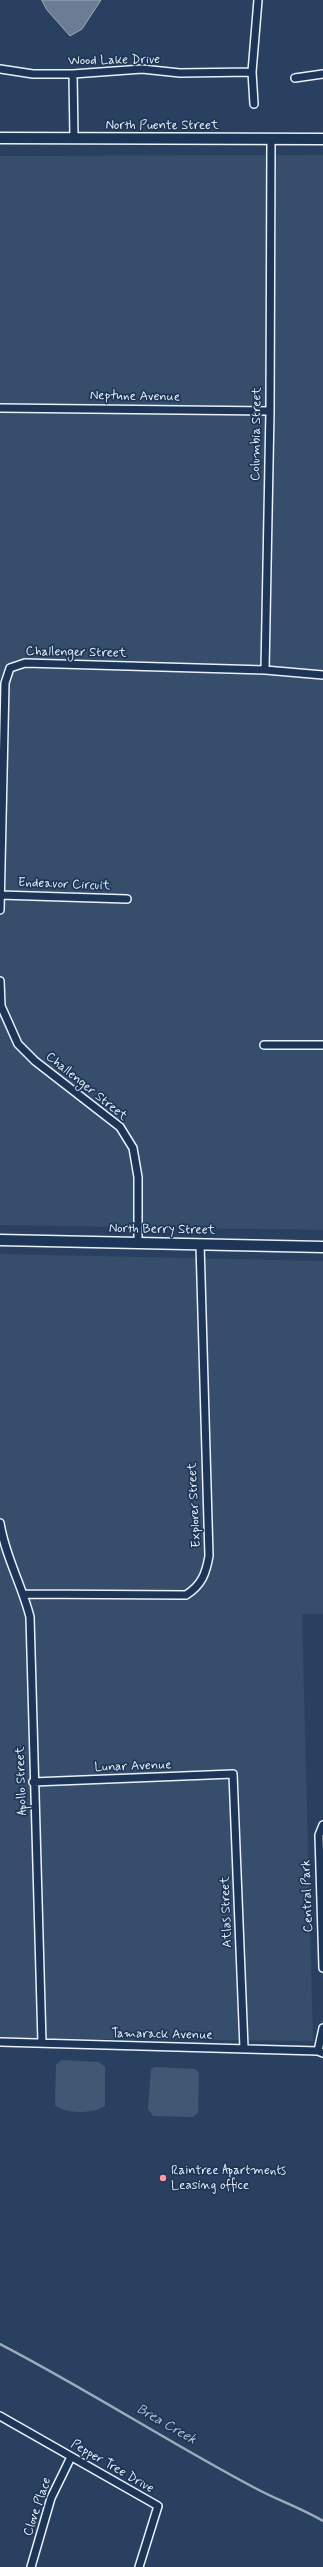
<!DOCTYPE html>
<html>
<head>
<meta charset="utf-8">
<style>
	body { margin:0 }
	canvas { display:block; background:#294061 }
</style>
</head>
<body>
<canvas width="323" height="2567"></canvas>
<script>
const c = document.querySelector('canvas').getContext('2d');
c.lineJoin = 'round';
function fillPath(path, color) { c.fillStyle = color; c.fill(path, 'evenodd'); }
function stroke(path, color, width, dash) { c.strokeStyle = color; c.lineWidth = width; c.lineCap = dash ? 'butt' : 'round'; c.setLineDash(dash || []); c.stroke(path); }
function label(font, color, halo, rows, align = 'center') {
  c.font = font + ' Mynerve,sans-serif'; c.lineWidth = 3.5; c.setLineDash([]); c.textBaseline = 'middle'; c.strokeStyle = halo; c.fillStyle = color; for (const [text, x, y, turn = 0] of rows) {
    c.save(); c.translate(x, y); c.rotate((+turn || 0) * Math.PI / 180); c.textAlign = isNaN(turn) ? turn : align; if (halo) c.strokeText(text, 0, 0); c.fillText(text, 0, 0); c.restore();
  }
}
const built = new Path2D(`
	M323,155V1230L0,1225V156Z
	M0,1254L323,1261V1614H302L313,2041L0,2038Z`);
const green = new Path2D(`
	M61,2060L99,2062L105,2067V2106C94,2114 65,2114 55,2105L56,2065Z
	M155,2067L195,2069L199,2073L198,2113L193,2117L153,2116L148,2109L151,2069Z`);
const water = new Path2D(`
	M42,0H101L82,29L70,36L47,10Z`);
const stream = new Path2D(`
	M0,2344C87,2389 168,2442 255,2488C277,2500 301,2508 323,2521`);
const street = new Path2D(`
	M0,69L33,74H73L142,69L180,73L252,72
	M73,74L74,138
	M295,78L323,74
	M254,104L252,72L258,0
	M271,139L270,411L265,670L323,675
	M0,408L270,411
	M0,895L127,899
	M0,910L5,683L10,668L25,663L265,670
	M0,981L1,1006L18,1044L35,1061L120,1127L133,1148L138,1177V1242
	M264,1045H323
	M0,1523C5,1556 22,1585 30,1617L42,2043
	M24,1594L186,1595C202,1585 206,1573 209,1556L200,1244
	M33,1782L233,1774L244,2048
	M323,1825L319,1835L323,1968
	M0,2042L318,2051L323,2053
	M318,2051L323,2028
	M0,2416L158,2506L139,2567
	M31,2567L51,2498L71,2457`);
const secondary = new Path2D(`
	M0,138L323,139
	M0,1240L323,1247`);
const markers = [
	[163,2178,4,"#ff9aa2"]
];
const streetNames = [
	["Wood Lake Drive",114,61,-1],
	["North Puente Street",162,126],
	["Neptune Avenue",135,397,1],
	["Columbia Street",257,434,-89],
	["Challenger Street",76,653,1],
	["Endeavor Circuit",64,885,2],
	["Challenger Street",86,1087,39],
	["North Berry Street",162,1230,1],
	["Explorer Street",195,1505,-93],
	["Lunar Avenue",133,1767,-2],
	["Apollo Street",22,1781,-92],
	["Central Park",308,1896,-92],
	["Atlas Street",227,1912,-92],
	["Tamarack Avenue",162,2035,1],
	["Pepper Tree Drive",112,2467,30],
	["Clove Place",38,2507,-71]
];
const poiNames = [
	["Raintree Apartments",171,2171],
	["Leasing office",171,2186]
];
const waterNames = [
	["Brea Creek",166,2425,30]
];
fillPath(built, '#364d6b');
fillPath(green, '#415774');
fillPath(water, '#6b7c95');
stroke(water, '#9dabbd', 1);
stroke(stream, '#9dabbd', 2.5);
stroke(street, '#e8f1f8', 10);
stroke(secondary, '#e8f1f8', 13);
stroke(street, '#1d3557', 7);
stroke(secondary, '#1d3557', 10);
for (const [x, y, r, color] of markers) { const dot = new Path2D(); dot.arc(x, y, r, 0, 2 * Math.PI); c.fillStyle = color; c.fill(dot); stroke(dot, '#1d3557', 1.5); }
label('13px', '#e8f1f8', '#1d3557', streetNames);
label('13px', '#e8f1f8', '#1d3557', poiNames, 'left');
label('italic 14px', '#b6c2d0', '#1d3557', waterNames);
</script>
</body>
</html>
